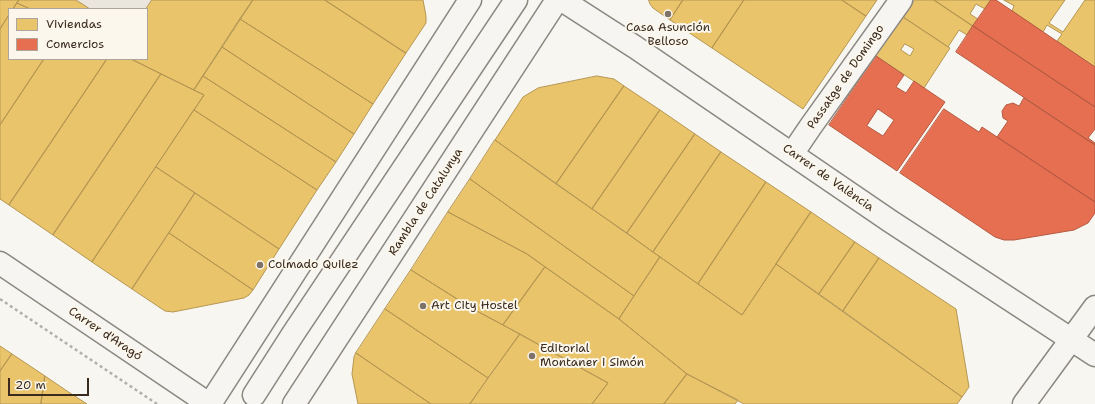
<!DOCTYPE html>
<html>
<head>
<meta charset="utf-8">
<style>
	body { margin:0 }
	#map { position:relative; width:1095px; height:404px; overflow:hidden; background:#f8f6f0; font-family:"Shantell Sans",sans-serif }
	canvas { display:block }
	.legend { position:absolute; left:8px; top:8px; width:140px; height:52px; box-sizing:border-box; background:#fbf7ec; border:1px solid #aea59a; margin:0; padding:5px 7px; list-style:none; font-size:12px; color:#3b2a1e }
	.legend li { display:flex; align-items:center; gap:8px; height:20px }
	.legend b { width:20px; border:1px solid #aea59a }
	.scale { position:absolute; left:8px; top:378px; width:81px; height:18px; box-sizing:border-box; border:2px solid #3b2a1e; border-top:0; padding-left:5px; font-size:12px; line-height:14px; white-space:nowrap; color:#3b2a1e; -webkit-text-stroke:3px #fbf7ec; paint-order:stroke }
</style>
</head>
<body>
<div id="map">
<canvas width="1095" height="404"></canvas>
<ul class="legend">
<li><b style="height:11px;background:#e9c46a"></b>Viviendas</li>
<li><b style="height:11px;background:#e76f51"></b>Comercios</li>
</ul>
<div class="scale">20 m</div>
</div>
<script>
const c = document.querySelector('canvas').getContext('2d');
c.lineJoin = 'round';
function fillPath(path, color) { c.fillStyle = color; c.fill(path, 'evenodd'); }
function stroke(path, color, width, dash) { c.strokeStyle = color; c.lineWidth = width; c.lineCap = dash ? 'butt' : 'round'; c.setLineDash(dash || []); c.stroke(path); }
function label(font, color, halo, rows, align = 'center') {
  c.font = font + ' "Shantell Sans",sans-serif'; c.lineWidth = 4; c.setLineDash([]); c.textBaseline = 'middle'; c.strokeStyle = halo; c.fillStyle = color; for (const [text, x, y, turn = 0] of rows) {
    c.save(); c.translate(x, y); c.rotate((+turn || 0) * Math.PI / 180); c.textAlign = isNaN(turn) ? turn : align; if (halo) c.strokeText(text, 0, 0); c.fillText(text, 0, 0); c.restore();
  }
}
const green = new Path2D(`
	M76,0H152L146,9H90Z`);
const homes = new Path2D(`
	M0,0H19L13,9H9V15L0,29Z
	M19,0H76L90,9H30L17,3Z
	M152,0H253L194,90L131,59H147L146,9Z
	M253,0H325L406,53L373,104L240,19Z
	M325,0H423L426,16V23L406,53Z
	M649,0H683L670,20L653,8L650,4Z
	M683,0H744L712,48L670,20Z
	M744,0H842L866,16L803,109L712,48Z
	M842,0H877L866,16Z
	M915,0H934L973,26L967,35L959,30L948,47L903,17Z
	M934,0H991L985,9L976,4L970,14L978,19L973,26Z
	M1004,0H1065L1049,23L1063,32L1085,0H1095V67L1057,41L1062,34L1047,25L1043,32L1012,11L1014,6Z
	M17,3L30,9H13Z
	M9,15V59H44L0,125V29Z
	M903,17L950,48L924,88L876,56ZM905,44L914,49L910,56L901,50Z
	M240,19L373,104L354,134L222,47Z
	M222,47L354,134L336,162L203,76Z
	M44,59H107L9,205L0,199V125Z
	M107,59H131L161,74L53,235L9,205Z
	M161,74L204,95L92,262L53,235Z
	M203,76L336,162L317,190L194,110L204,95L194,90Z
	M597,76L614,79L624,86L556,184L495,140L523,97L538,88Z
	M624,86L660,110L592,209L556,184Z
	M194,110L317,190L279,249L156,167Z
	M660,110L695,134L627,233L592,209Z
	M695,134L721,152L653,252L627,233Z
	M495,140L660,257L634,296L470,179Z
	M721,152L766,182L698,284L653,252Z
	M156,167L195,193L132,289L92,262Z
	M470,179L634,296L619,319L527,254L448,212Z
	M766,182L811,212L742,315L698,284Z
	M195,193L279,249L253,290L169,233Z
	M448,212L527,254L545,267L503,325L473,309L411,270Z
	M811,212L855,242L819,294L776,264Z
	M169,233L253,290L249,295L244,298L173,312L165,311L132,289Z
	M855,242L879,258L843,311L819,294Z
	M660,257L742,315L776,264L962,397L957,404H744L687,374L619,319Z
	M879,258L956,309L969,387L962,397L843,311Z
	M545,267L619,319L687,374L664,404H592L608,383L503,325Z
	M411,270L473,309L520,334L488,378L385,309Z
	M385,309L488,378L470,404H431L356,353Z
	M520,334L608,383L592,404H470Z
	M0,346L12,354L0,371Z
	M356,353L388,375L431,404H358L352,374L354,357Z
	M12,354L45,376L41,404H0V371Z
	M687,374L738,400L735,404H664Z
	M45,376L67,391L87,404H41Z`);
const shops = new Path2D(`
	M991,0H996L1095,67V107L973,26Z
	M973,26L1095,107V129L1088,138L1095,143V145L956,52Z
	M876,56L904,75L896,87L906,93L914,81L945,102L897,171L829,125ZM878,109L894,120L883,136L867,126Z
	M1024,98L1095,145V202L997,137L1008,121L1003,118L1002,111L1006,105L1013,103L1019,106Z
	M944,109L979,132L982,127L1095,202V213L1088,223L1074,230L1014,240H1004L995,237L900,173Z`);
const path = new Path2D(`
	M0,299L157,404`);
const street = new Path2D(`
	M792,154L811,126L901,0
	M254,395L293,334L516,0
	M210,404L470,0
	M294,404L557,0
	M1024,404L1095,307`);
const secondary = new Path2D(`
	M562,0L635,47L890,221L1095,355`);
const primary = new Path2D(`
	M0,263L209,404`);
const markers = [
	[668,14,4,"#7d7168"],
	[260,265,4,"#7d7168"],
	[423,306,4,"#7d7168"],
	[532,356,4,"#7d7168"]
];
const poiNames = [
	["Casa Asunción",668,28,"center"],
	["Belloso",668,42,"center"],
	["Colmado Quilez",268,265],
	["Art City Hostel",431,306],
	["Editorial",540,349],
	["Montaner i Simón",540,363]
];
const streetNames = [
	["Passatge de Domingo",846,77,-55],
	["Carrer de València",828,178,35],
	["Rambla de Catalunya",426,202,-57],
	["Carrer d'Aragó",105,334,34]
];
fillPath(green, '#eae6dd');
fillPath(homes, '#e9c46a');
stroke(homes, '#b59653', 1);
fillPath(shops, '#e76f51');
stroke(shops, '#b35a42', 1);
stroke(street, '#8b8781', 25);
stroke(secondary, '#8b8781', 25);
stroke(primary, '#8b8781', 25);
stroke(path, '#b3b0ac', 2.5, [3, 3]);
stroke(street, '#f6f5f1', 22);
stroke(secondary, '#f6f5f1', 22);
stroke(primary, '#f6f5f1', 22);
for (const [x, y, r, color] of markers) { const dot = new Path2D(); dot.arc(x, y, r, 0, 2 * Math.PI); c.fillStyle = color; c.fill(dot); stroke(dot, '#fbf7ec', 1.5); }
label('12px', '#3b2a1e', '#fbf7ec', poiNames, 'left');
label('12px', '#3b2a1e', '#fbf7ec', streetNames);
</script>
</body>
</html>
